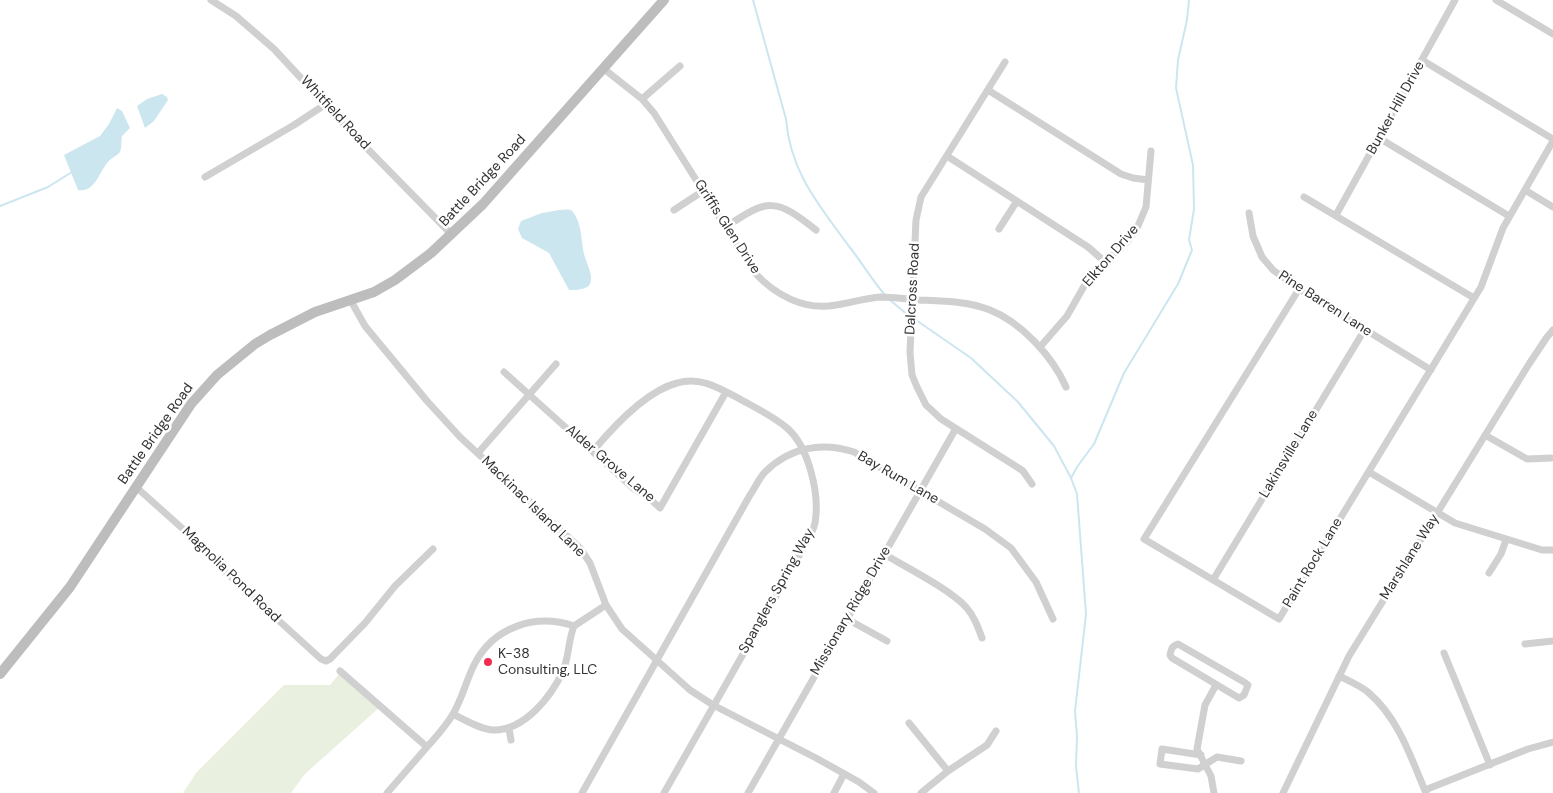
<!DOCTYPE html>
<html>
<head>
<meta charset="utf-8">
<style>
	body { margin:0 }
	canvas { display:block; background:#fff }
</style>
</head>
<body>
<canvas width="1553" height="793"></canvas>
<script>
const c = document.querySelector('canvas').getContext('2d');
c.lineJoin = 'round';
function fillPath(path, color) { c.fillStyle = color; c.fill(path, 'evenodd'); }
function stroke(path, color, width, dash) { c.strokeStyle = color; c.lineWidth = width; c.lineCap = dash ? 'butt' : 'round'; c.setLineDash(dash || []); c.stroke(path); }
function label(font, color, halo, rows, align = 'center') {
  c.font = font + ' "DM Sans",sans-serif'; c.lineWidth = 5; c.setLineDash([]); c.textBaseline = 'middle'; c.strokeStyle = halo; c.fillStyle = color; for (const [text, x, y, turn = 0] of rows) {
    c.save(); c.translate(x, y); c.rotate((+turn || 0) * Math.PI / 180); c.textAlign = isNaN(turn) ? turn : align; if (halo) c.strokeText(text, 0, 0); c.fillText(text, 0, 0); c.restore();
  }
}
const green = new Path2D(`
	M339,674L381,706L305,774L291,793H183L196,773L284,685H330Z`);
const water = new Path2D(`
	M162,94L167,97L168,100L154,121L145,128L137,106L147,99Z
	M117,108L122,111L130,128L122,136C121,141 122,147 120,152C117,156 111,158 108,162C99,172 95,193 78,190L64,155L100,136L109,124Z
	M559,210C563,210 571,208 573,212C582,223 581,241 584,254C586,262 594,276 590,284C587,290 575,290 569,290L549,253L522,238L518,229L521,221L542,213Z`);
const stream = new Path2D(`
	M753,0L786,119C790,171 818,204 848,245C861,261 871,279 885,295
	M0,206L48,187L72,172
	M890,300L909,316
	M913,318L971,358L1018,402L1054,446L1071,478L1077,494L1086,614L1075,711L1077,736L1076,767L1079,793
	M1071,478L1077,467L1094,444L1124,373L1178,284L1192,250L1189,240L1194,209L1193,165L1176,88L1178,60L1187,20L1189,0`);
const street = new Path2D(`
	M211,0L236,16L274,49L352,133L452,235
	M1496,0L1553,34
	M1422,60L1553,139
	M1005,62L921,197L916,220L910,352L912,375L917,387L926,405L941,419L1017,467L1023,471L1032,484
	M604,69L642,99L654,113L754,272C775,295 804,311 836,305C850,303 865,298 881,297C893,297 906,299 919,300C942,301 968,301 990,310C1021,322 1053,357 1066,387
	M988,90L1121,174L1133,178L1148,180
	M642,99L680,66
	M1379,138L1509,216
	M947,156L1088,247L1104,261
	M205,177L294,125L326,104
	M1525,190L1553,207
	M1304,197L1474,298
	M674,210L703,191
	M1249,213L1253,236L1262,257L1273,270L1299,289L1431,370
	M1336,215L1455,0
	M726,227C768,198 776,198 816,230
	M999,229L1017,201
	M1299,289L1144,539L1279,619L1481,287L1503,228L1553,141
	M351,301L365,326L427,401L460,437L580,548L590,563L606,605L622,629L690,690L713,705L816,758L859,782L874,793
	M1040,347L1067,316L1091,274L1127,242L1138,226L1146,207L1151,151
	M504,372L633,488L649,498L660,508L726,392
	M1485,435L1527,459L1551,458
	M593,451C613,427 646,391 677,383C700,376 719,388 738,398C754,407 773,416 787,428C809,447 820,495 815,523C813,532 808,539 804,547L664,793
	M478,453L556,364
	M1369,472L1455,523L1542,550H1553
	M136,487L192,537L221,568L321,659L326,661L330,659L365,623L395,586L433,549
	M884,554C907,568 948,588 966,607C974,616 978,627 982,638
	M1489,573L1501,554L1506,540
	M1213,580L1365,329
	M847,619L887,641
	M1178,644L1244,682L1248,685L1244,695L1239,698L1172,658L1170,655C1171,649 1172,646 1178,644Z
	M1525,644L1553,641
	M1444,653L1490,765
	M340,671L427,747
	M1339,676C1349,681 1361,686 1369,693C1399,719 1411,758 1426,793
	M453,714C465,720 480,729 493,730C524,731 551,697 563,671C569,657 568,641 574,626L606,605
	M909,723L948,771
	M509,729L511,740
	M1201,755L1162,749L1160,764L1198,769L1217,757L1241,761
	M1425,790L1528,749L1553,742
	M387,793C400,778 414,762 427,747C436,737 446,726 453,714C462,699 466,681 474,665C493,627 535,613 574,626
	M582,793L750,495C755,488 759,478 765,472C789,448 821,441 854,452L985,529L1011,548L1036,582L1053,619
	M748,793L955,430
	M834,793L844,774
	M921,793L948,771L987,745L996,731
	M1214,793L1211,776L1197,749L1205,705L1216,685
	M1283,793L1349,656L1529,364L1547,337L1553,330`);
const secondary = new Path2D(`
	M0,674L70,587L191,404L217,375L255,344L270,335L315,312L374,292L395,280L431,253L483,204L664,0`);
const markers = [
	[488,662,5,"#f22c50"]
];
const streetNames = [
	["Bunker Hill Drive",1396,108,-61],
	["Whitfield Road",335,113,47],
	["Battle Bridge Road",483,181,-47],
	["Griffis Glen Drive",727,227,57],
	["Elkton Drive",1111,256,-49],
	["Dalcross Road",913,289,-87],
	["Pine Barren Lane",1325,304,33],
	["Battle Bridge Road",156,434,-55],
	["Lakinsville Lane",1289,454,-59],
	["Alder Grove Lane",610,464,40],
	["Bay Rum Lane",898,478,30],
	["Mackinac Island Lane",533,507,44],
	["Marshlane Way",1410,557,-58],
	["Paint Rock Lane",1313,563,-59],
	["Magnolia Pond Road",231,575,44],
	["Spanglers Spring Way",777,591,-61],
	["Missionary Ridge Drive",851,611,-60]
];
const poiNames = [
	["K-38",498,654],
	["Consulting, LLC",498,670]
];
fillPath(green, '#eaf0e0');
fillPath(water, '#cce6f0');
stroke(stream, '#cce6f0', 2);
stroke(street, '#d0d0d0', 7);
stroke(secondary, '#bdbdbd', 10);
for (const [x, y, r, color] of markers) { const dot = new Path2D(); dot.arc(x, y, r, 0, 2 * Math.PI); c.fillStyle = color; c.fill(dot); stroke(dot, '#fff', 2); }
label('14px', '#333', '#fff', streetNames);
label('14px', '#333', '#fff', poiNames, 'left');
</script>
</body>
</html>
